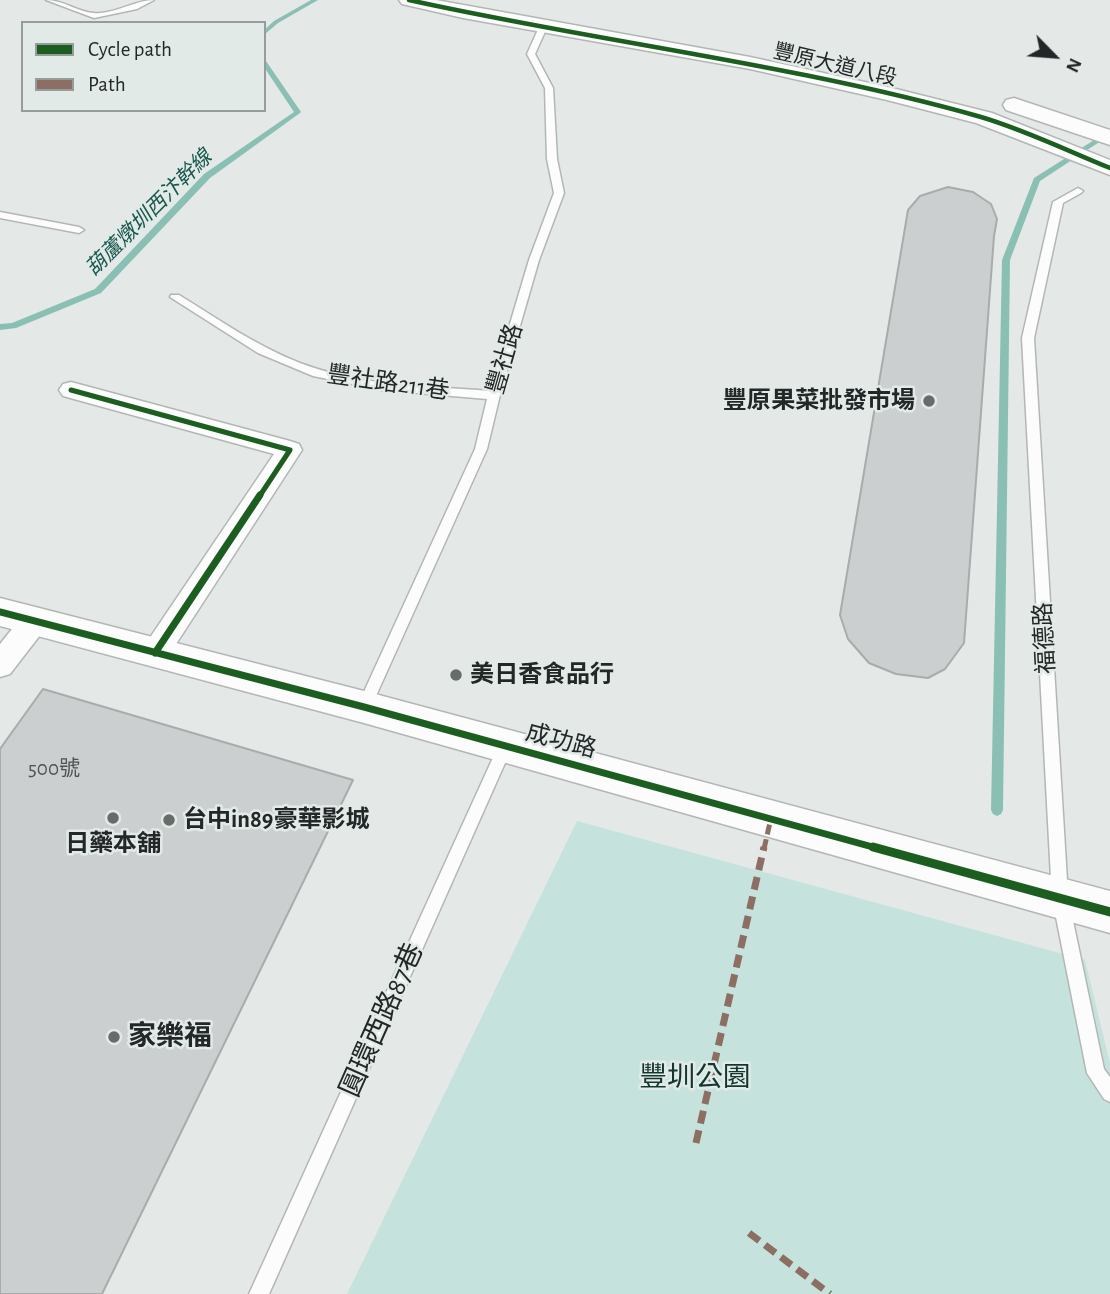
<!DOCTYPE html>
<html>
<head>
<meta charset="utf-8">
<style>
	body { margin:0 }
	#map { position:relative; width:1110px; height:1294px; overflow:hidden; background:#e4e8e7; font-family:"Alegreya Sans",sans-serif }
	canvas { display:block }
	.legend { position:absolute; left:21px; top:21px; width:245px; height:91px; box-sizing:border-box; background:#e2eae8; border:2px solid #969c9b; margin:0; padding:9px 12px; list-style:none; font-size:21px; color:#242727 }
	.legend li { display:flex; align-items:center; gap:14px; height:35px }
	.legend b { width:35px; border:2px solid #969c9b }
	.north { position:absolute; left:1019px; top:21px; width:70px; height:70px; -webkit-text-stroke:5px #e2eae8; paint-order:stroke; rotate:115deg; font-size:19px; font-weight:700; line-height:28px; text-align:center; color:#242727 }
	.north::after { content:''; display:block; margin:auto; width:24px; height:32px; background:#242727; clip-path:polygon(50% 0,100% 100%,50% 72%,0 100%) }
</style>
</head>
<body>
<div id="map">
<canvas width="1110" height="1294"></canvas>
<ul class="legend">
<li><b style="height:9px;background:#1b5e20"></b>Cycle path</li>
<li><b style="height:9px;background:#8d6e63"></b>Path</li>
</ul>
<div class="north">N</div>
</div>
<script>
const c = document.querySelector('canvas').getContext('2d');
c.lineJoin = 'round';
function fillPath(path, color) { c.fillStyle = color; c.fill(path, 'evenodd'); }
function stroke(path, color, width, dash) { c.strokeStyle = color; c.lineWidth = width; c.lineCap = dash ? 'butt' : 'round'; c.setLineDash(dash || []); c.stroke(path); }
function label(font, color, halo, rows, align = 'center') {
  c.font = font + ' "Alegreya Sans","Noto Sans TC",sans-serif'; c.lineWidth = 5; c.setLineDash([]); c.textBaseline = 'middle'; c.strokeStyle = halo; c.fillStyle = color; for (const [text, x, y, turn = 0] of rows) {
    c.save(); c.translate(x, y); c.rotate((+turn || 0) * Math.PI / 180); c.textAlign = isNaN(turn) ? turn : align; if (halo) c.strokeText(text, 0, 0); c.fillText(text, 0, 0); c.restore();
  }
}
const green = new Path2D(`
	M577,821L1085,960L1110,1063V1294H347Z`);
const stream = new Path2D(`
	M311,0H318L278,23L264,35V30L274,21Z
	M264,60L266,61L301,112L300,113L210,178L101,293L16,328L0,330V324L12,323L95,289L204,174L294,112L264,67Z
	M1110,130V135L1040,181L1010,260L1003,810L1001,814L997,816L993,814L991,810L1002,260L1034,178Z`);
const building = new Path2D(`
	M948,187L973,192L991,204L997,219L994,236L964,643L945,669L928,678L896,674L869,663L848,639L840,615L908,210L920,196Z
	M43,689L353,780L102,1294H0V749Z`);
const service = new Path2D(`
	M46,0C64,0 77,12 94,13C113,15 135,0 154,0L137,9L94,18Z
	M541,23L548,25L535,54L553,88L557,159L564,193L539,260L500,395L487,449L371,707L369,712L364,713L359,712L357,707L475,449L487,399L382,390L313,376L258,353L170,297L171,295H179C218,319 256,346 300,363C359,386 426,386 490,391L529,260L554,193L547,159L545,88L527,54Z
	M1078,188L1083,191L1081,193L1063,203L1034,338L1068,897L1104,1069L1110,1077V1102L1104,1099L1087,1073L1052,897L1022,338L1053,202Z
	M0,212L79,227L84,230L79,233L0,218Z
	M506,738L511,740L513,745L269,1294H249L501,740Z`);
const minor = new Path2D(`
	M71,382L290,441L299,444L302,450L165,661L155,665L145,661L141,653L145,645L274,454L63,396L59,390L63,384Z
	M34,611L44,614L48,622L44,630L10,674L0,677V644L24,614Z`);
const tertiary = new Path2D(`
	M399,0H436L750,57L888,87L992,113L1110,160V175L976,123L887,100L750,69L463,18L402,4Z
	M1014,98L1110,130V145L1006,110L1003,105L1006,100Z
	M0,598L364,691L1110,891V933L364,723L0,626Z`);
const quietFar1 = new Path2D(`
	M764,849L771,818`);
const quiet = new Path2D(`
	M696,1143L764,847
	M749,1233L830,1294`);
const cyclewayFar3 = new Path2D(`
	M409,0C599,42 794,64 981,117C1025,130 1068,151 1110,168`);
const cyclewayFar2 = new Path2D(`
	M71,390L290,450L259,497`);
const cyclewayFar1 = new Path2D(`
	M0,612L364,707L880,849
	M155,653L260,495`);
const cycleway = new Path2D(`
	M873,847L1110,912`);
const markers = [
	[929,401,7,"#676b6a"],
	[456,675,7,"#676b6a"],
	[113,818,7,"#676b6a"],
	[169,820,7,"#676b6a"],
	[114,1037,7,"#676b6a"]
];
const farStreetnames = [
	["豐原大道八段",835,65,13]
];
const farWaternames = [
	["葫蘆燉圳西汴幹線",149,213,-45]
];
const numberNames = [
	["500號",54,769]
];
const streetNames = [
	["豐社路",505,359,-74],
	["豐社路211巷",388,383,8],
	["福德路",1045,638,-93],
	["成功路",561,741,15]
];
const poiNames = [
	["豐原果菜批發市場",915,401,"right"],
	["美日香食品行",470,675],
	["台中in89豪華影城",183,820],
	["日藥本舖",113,844,"center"]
];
const nearStreetnames = [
	["圓環西路87巷",382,1020,-66]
];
const nearPoinames = [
	["家樂福",128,1037]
];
const nearParknames = [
	["豐圳公園",695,1078]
];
fillPath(green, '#c5e3dc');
fillPath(stream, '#8abfb4');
fillPath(building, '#cccfcf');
stroke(building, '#a9acab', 2);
stroke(service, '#b4b6b6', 3);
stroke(minor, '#b4b6b6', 3);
stroke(tertiary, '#b4b6b6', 3);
fillPath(service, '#fbfcfb');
fillPath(minor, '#fbfcfb');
fillPath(tertiary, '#fbfcfb');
stroke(quietFar1, '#8d6e63', 5, [10, 5]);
stroke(quiet, '#8d6e63', 7, [13, 7]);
stroke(cyclewayFar3, '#1b5e20', 4.5);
stroke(cyclewayFar2, '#1b5e20', 5);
stroke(cyclewayFar1, '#1b5e20', 7);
stroke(cycleway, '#1b5e20', 9);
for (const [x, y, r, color] of markers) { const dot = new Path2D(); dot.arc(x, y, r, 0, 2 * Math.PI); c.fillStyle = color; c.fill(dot); stroke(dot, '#e2eae8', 2.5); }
label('21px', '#242727', '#e2eae8', farStreetnames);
label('italic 21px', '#19574d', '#e2eae8', farWaternames);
label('21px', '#4e5151', null, numberNames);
label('24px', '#242727', '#e2eae8', streetNames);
label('bold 24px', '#242727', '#e2eae8', poiNames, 'left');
label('28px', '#242727', '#e2eae8', nearStreetnames);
label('bold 28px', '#242727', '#e2eae8', nearPoinames, 'left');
label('28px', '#133730', '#e2eae8', nearParknames);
</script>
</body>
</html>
